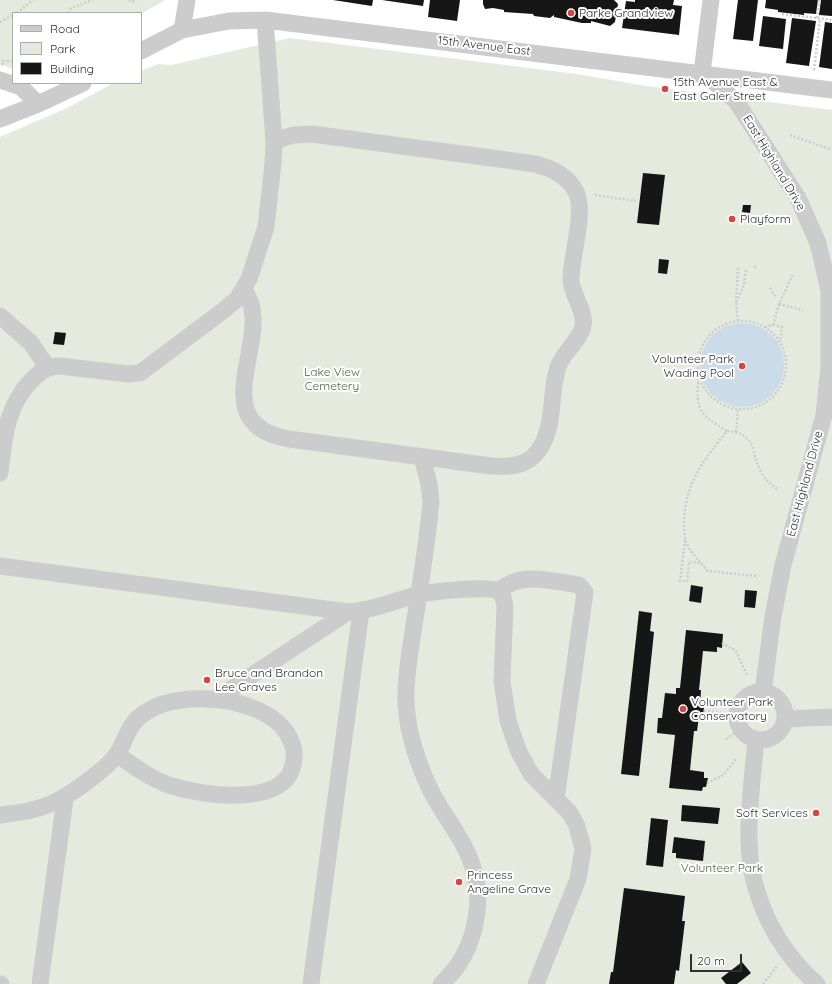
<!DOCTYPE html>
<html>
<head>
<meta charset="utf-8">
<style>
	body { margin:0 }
	#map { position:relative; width:832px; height:984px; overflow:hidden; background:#fff; font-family:Quicksand,sans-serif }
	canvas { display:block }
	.legend { position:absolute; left:12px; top:12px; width:130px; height:72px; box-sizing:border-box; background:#fff; border:1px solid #acacac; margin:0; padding:5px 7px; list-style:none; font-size:12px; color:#2f2f2f }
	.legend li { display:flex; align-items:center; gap:8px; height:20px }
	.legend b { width:20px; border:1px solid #acacac }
	.scale { position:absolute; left:690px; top:954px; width:52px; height:18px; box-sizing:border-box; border:2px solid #2f2f2f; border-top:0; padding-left:5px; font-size:12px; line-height:14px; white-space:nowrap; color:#2f2f2f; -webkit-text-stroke:3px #fff; paint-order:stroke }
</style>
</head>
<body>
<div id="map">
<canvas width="832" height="984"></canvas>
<ul class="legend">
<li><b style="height:5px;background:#ccc"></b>Road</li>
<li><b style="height:11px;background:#e4ebde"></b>Park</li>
<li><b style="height:11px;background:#161616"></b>Building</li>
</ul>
<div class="scale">20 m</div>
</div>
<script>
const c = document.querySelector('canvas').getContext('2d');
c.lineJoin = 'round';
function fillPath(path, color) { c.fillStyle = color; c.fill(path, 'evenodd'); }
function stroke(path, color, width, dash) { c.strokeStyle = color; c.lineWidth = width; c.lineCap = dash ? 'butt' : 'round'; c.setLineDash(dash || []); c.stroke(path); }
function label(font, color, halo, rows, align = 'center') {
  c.font = font + ' Quicksand,sans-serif'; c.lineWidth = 4; c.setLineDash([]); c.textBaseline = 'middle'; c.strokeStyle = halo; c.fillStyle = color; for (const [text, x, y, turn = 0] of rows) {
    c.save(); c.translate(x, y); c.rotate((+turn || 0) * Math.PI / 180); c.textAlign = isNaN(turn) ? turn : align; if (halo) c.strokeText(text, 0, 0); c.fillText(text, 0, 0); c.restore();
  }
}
const green = new Path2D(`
	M0,0H165L141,14L13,13V69L0,64Z
	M290,38L577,74L646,86L832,110V984H0V137L67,108L114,83H141V71L158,64L171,65Z`);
const water = new Path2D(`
	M700 365a42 42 0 1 1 84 0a42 42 0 1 1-84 0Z`);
const building = new Path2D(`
	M333,0H373L372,6Z
	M382,0H424L423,6Z
	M430,0H460L457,21L428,17Z
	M483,0H614L618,4L615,22L610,26L591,21V23H582L554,17V15L550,18L534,16L533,14L504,12V10L493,8L485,9L483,4Z
	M635,0H674L673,5L682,6L679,35L622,28L626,1L635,2Z
	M738,0H758L753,41L733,39Z
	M766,0H818L816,14L804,13V15L778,12V10L765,8Z
	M821,0H832V16L819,15Z
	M763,16L786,19L783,49L759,46Z
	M792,18L816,21L809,66L786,63Z
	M825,22L832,23V69L819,67Z
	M643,173L665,175L659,225L637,223Z
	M743,205H751L750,213L742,212Z
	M659,259L669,260L667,274L658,273Z
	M55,332L66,333L64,345L53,344Z
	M691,585L703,587L701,603L689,601Z
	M745,590L757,591L755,608L744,607Z
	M639,611L652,613L650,631L654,632L639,776L621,774Z
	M686,630L723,634L722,648L717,647V652L703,651L699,690H701L700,706H704L703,716H699L697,731H694L690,770L704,772V778H708L706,787H703L702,791L669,788L675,735L657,733L658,718H662L665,693L676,694V688H680Z
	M682,805L720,808L718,824L681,821Z
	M651,818L668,820L663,867L646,865Z
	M674,837L705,841L703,861L676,858V853H672Z
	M624,888L685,896L682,921H685L679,971L676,970L674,984H609L611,972H613Z
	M742,962L751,973L737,984H726L721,978Z`);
const path = new Path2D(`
	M129,0L132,2L136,0
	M17,13L33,0
	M68,13L71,8L93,0
	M782,14L832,20
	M817,18L819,0
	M0,22L13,15
	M2,65L3,61H13
	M814,70L820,19
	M790,135L832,150
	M595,195L636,201
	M754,267H758
	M738,268L736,303L744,285L746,269
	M770,288L776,297
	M736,303L738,321
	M779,304L803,310
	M698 365a44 44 0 1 1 88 0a44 44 0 1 1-88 0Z
	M773,325L779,304L793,274
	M765,327L773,325L782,327L780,342
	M699,378C694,410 701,415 727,431
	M736,432L738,409
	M685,540L680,581H687L689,562L702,563
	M756,576L708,571C701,563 690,552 686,542C684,535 684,527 684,520C686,481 704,460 727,431C756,433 751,451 760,470C764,479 770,483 777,489
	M722,643L736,651L747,675
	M704,711L737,714
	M726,739L739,730
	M707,783L723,775L737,758
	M763,984L778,965`);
const minor = new Path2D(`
	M182,30L187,0
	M141,51L182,30L229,21L265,20L832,90
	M702,73L711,0
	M703,73L736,101L798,198L818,243L829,290V367L824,415L783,565L773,616L763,692
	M0,80L21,87L38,104
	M0,119L38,104L83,83
	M244,290C246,293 248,297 250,301C267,347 205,424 289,439L491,466C508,467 527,467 538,451C556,427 549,394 558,367C563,352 581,339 583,326C586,310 571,295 571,279C571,256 586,212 576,192C567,174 547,166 529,163L312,134L293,135L274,141
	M0,316L31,343L47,367
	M422,457L429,484L431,501C427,547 419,593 412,638C409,659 405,681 406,702C407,731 418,765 431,791C443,815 461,835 470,859C487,901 475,954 441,984
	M0,473C4,440 6,406 31,381C40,372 46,366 60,366L128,374L140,373L224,310L237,299L249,279L266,227L273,163L274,141L265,20
	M0,566L348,612C371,611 394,601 416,595C429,592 489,585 498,591C504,595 504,601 505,607L502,681L508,721L518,750L531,774L570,813L577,826L583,849L578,879L536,984
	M499,591C521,571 551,581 579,585L585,592L556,799
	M737 716a24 24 0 1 1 48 0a24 24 0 1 1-48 0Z
	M216,699L348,612
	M785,719L832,717
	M756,740C753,774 748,808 749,841C750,895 776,949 817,984
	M0,815C42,811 60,803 93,777C101,771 111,763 117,754C128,737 127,723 148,711C184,688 274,697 291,741C295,749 295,756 293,765C284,809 196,795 166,784C148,777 132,765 117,754
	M0,984H1
	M40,984L65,799
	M311,984L361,611`);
const markers = [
	[571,13,4,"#d8443f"],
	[665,89,4,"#d8443f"],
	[732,219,4,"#d8443f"],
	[742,366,4,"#d8443f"],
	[207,680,4,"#d8443f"],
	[683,709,4,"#d8443f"],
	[816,813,4,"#d8443f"],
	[459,882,4,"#d8443f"]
];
const poiNames = [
	["Parke Grandview",579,13],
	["15th Avenue East &",673,82],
	["East Galer Street",673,96],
	["Playform",740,219],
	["Volunteer Park",734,359,"right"],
	["Wading Pool",734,373,"right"],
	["Bruce and Brandon",215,673],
	["Lee Graves",215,687],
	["Volunteer Park",691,702],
	["Conservatory",691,716],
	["Soft Services",808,813,"right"],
	["Princess",467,875],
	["Angeline Grave",467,889]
];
const streetNames = [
	["15th Avenue East",484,46,7],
	["East Highland Drive",774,163,59],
	["East Highland Drive",805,484,-75]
];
const parkNames = [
	["Lake View",332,372],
	["Cemetery",332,386],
	["Volunteer Park",722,868]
];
fillPath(green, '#e4ebde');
fillPath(water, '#ccdbea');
fillPath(building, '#161616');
stroke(path, '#ccc', 2.5, [2, 2]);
stroke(minor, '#ccc', 17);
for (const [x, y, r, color] of markers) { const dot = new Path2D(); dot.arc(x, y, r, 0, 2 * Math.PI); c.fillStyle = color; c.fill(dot); stroke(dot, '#fff', 1.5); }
label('12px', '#2f2f2f', '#fff', poiNames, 'left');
label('12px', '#2f2f2f', '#fff', streetNames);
label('12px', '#4e6840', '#fff', parkNames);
</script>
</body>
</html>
